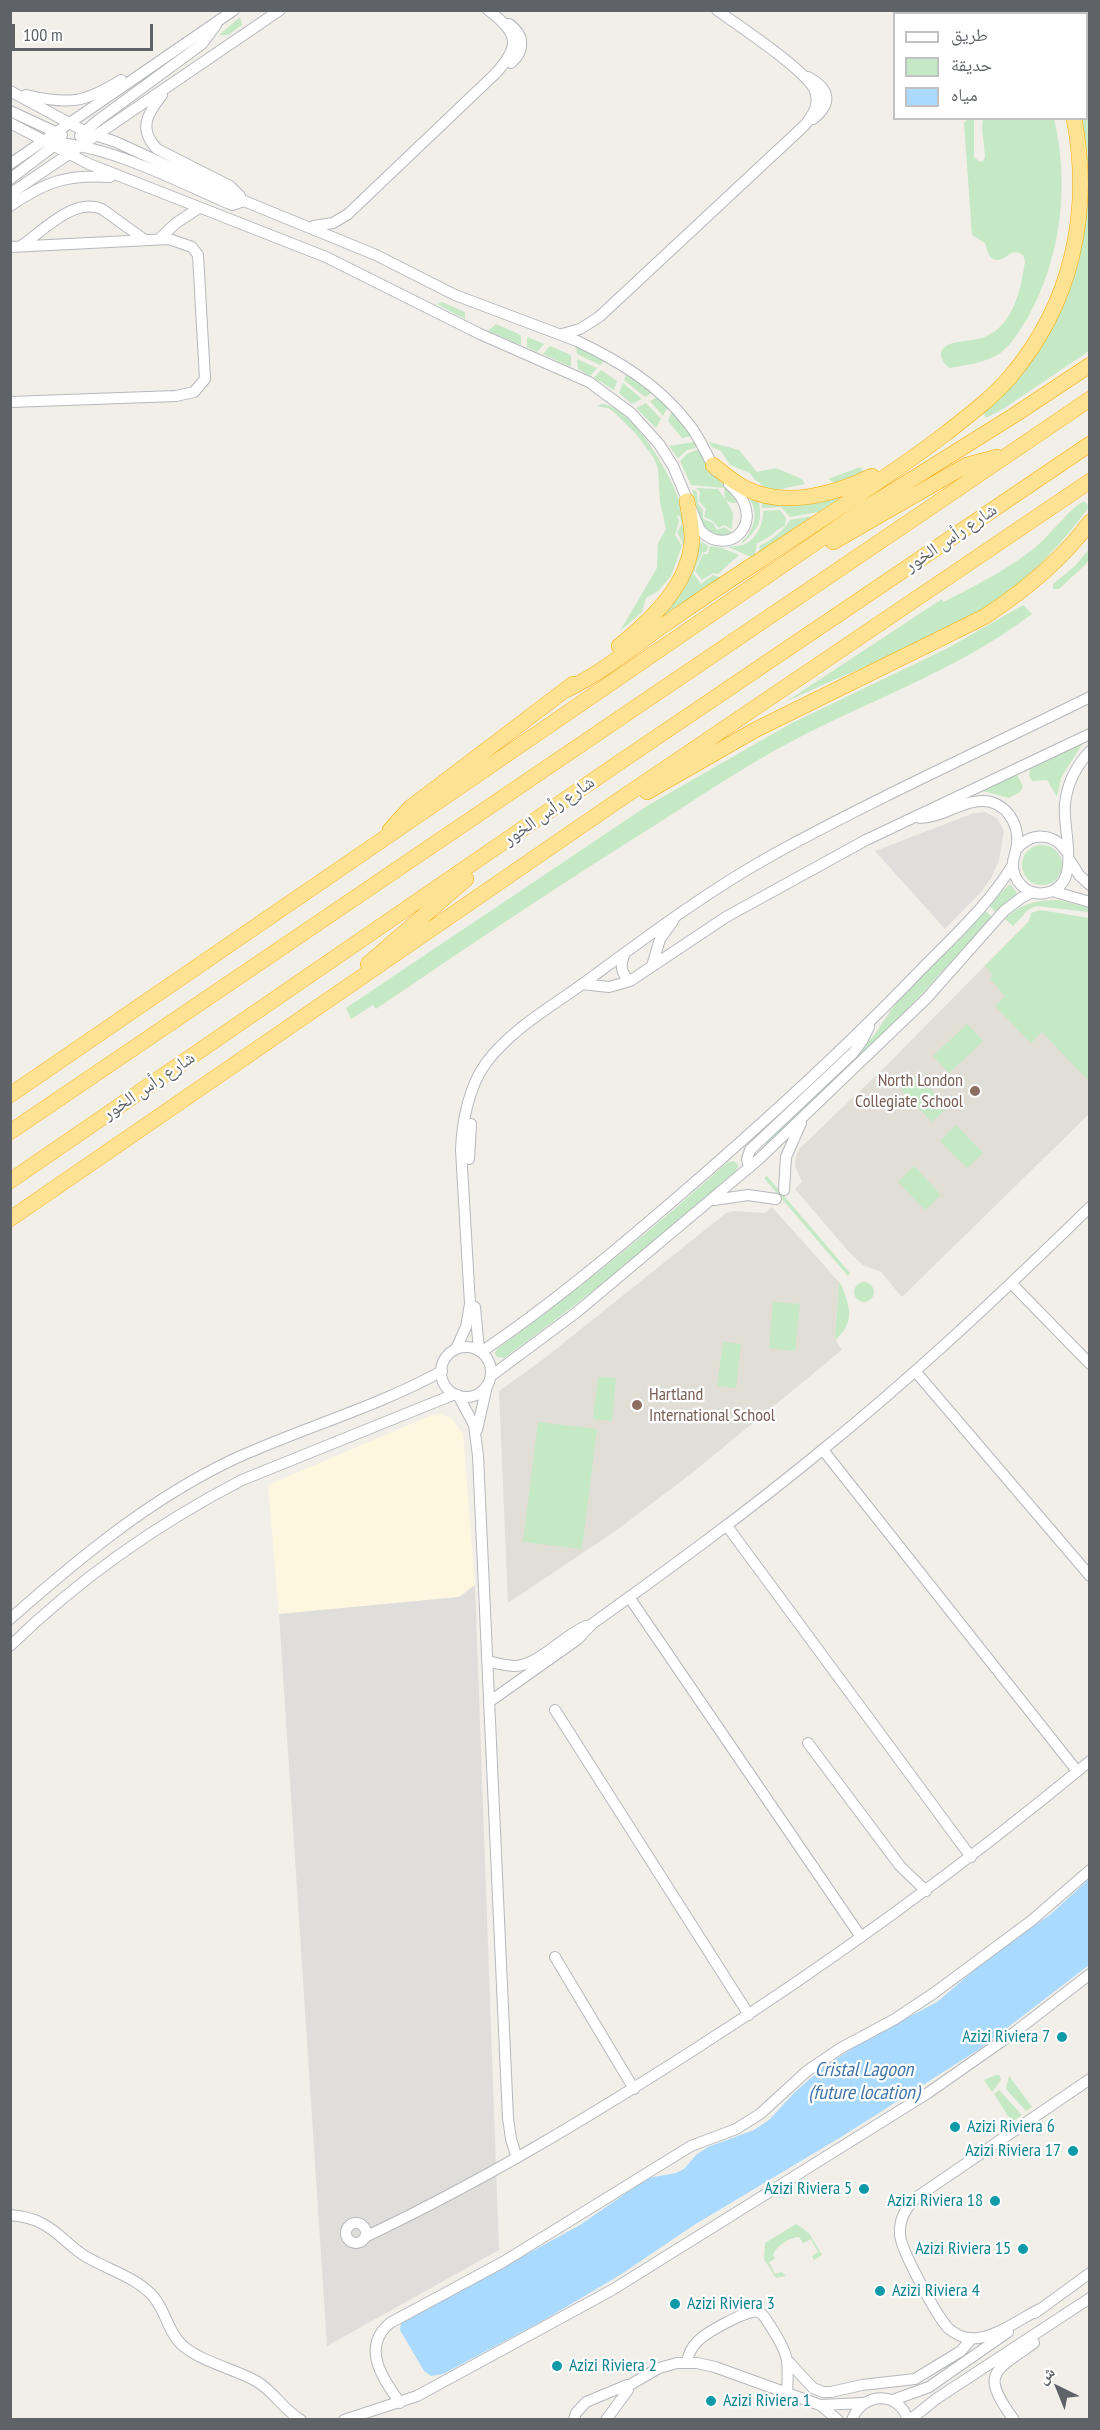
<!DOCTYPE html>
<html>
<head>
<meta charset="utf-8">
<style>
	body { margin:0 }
	#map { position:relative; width:1100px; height:2430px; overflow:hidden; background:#f1efe8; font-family:"PT Sans Narrow","Noto Naskh Arabic",sans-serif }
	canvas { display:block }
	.frame { position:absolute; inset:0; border:12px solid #5f6368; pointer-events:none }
	.legend { position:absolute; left:893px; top:12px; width:195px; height:108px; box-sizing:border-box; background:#fff; border:2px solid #bfc1c3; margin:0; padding:8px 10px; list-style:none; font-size:18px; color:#5f6368 }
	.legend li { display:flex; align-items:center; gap:12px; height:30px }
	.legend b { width:30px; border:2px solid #bfc1c3 }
	.north { position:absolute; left:1028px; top:2358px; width:60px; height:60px; -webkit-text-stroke:4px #fff; paint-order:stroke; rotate:317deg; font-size:16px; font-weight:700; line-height:24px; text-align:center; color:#5f6368 }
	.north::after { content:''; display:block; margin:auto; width:21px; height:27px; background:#5f6368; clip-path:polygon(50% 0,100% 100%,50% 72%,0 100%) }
	.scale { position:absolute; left:12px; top:24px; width:141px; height:27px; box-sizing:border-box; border:3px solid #5f6368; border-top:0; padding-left:8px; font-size:18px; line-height:21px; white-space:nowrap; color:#5f6368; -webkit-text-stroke:4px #fff; paint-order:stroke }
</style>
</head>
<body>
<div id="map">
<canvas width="1100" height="2430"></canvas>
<div class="frame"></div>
<ul class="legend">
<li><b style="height:8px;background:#fff"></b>طريق</li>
<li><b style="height:16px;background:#c5e8c5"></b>حديقة</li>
<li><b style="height:16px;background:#aadaff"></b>مياه</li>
</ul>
<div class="north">ش</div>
<div class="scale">100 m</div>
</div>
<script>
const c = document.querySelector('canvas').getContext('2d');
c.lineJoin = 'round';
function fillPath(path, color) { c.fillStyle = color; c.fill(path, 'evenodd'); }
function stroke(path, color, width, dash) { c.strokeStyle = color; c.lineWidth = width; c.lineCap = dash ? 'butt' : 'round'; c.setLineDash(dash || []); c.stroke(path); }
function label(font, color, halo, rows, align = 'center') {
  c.font = font + ' "PT Sans Narrow","Noto Naskh Arabic",sans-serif'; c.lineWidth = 4.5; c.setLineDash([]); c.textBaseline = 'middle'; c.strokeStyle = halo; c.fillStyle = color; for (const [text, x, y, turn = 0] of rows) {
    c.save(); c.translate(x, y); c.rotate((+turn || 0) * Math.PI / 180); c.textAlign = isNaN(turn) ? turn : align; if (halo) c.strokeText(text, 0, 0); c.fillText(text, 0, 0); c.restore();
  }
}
const commercial = new Path2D(`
	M439,1414L451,1418L463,1434L475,1585L459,1597L279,1614L268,1485L432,1415Z`);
const industrial = new Path2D(`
	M985,812L997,818L1004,831L999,860L991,878L982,891L945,929L875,851L974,813Z
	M475,1585L499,2250L327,2346L279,1614L459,1597Z`);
const education = new Path2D(`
	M1029,921L1089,932V1114L902,1297L881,1272L863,1265L849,1252L795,1189L802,1182L795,1166L796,1156L800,1148L885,1067Z
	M772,1207L839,1282L835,1339L842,1350L692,1473L617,1530L508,1603L499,1391L541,1361L726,1213L734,1211L765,1213Z`);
const green = new Path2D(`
	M1031,11H1089V351L1003,409L986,418L984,413L1006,391L1035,353L1087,189L1084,137L1080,119L1086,118V14L1033,13Z
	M240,17L242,25L228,35H219Z
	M968,118L974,120V157L980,162L984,160L985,156L982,127L983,119H1054C1070,185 1061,259 1027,319C1019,331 1011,346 999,354C985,363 965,365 950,368C943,364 936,352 946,346C954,341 969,341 978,339C1012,331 1021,291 1025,261L1023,255C1012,247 1009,257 999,260C988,260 988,252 985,243L972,235L964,123Z
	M442,302L465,312V319L437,304Z
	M496,324L521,335V345L488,331Z
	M527,337L544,344L537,352L527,347Z
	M576,345L606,359L600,365L577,354Z
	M550,346L571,355V367L543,354Z
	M577,359L597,368L590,376L578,369Z
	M601,370L617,381L614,390L594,378Z
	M627,372L654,392L645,397L624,380Z
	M623,383L642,399L632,404L619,393Z
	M658,396L668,406L663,416L650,401Z
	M646,403L661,419L656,428L636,408Z
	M603,404C637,409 684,494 686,527C686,542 683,554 677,567L684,546L677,532L682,524L679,515L677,516L679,521L675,535L682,546L671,576L658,591L646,598L642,612L620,631L657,568L658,543L666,529L660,502L658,469L654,458L636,434L614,412L608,408L596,406Z
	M672,411L692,436L682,438L668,421Z
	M694,442L698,447L687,450L678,458L669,446Z
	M709,442L739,450L757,472L776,468L802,479L805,484L771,491L755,480L750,473L730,465L721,451L712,447Z
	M699,449L714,474L739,503H732L726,500L733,513L732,529L723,525L719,528L713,521L704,517L706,509L699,501L700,492L696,488L718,489L725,499L724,488L691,485L680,461L687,454Z
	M860,467L864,472L835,483L828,479Z
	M692,489L697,492L698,504L703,510V519L713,523L717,530L724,527L733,533C701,544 698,511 692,489Z
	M852,490L818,512L790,517L781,507L762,508V502Z
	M749,498L759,501C762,524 759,527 743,543H741C754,530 760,515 749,498Z
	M1084,501L1087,504L1088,508C1060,547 1024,584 982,609C921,645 852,671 787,701L942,599L943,602C976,586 1008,569 1036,547C1050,535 1070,508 1084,501Z
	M780,510L786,518L785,526C774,531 768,540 757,543L755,554L751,557L728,547C732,546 739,546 743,545C756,540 764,524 763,511Z
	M812,516L759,552L760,545C769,543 786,528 790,520Z
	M698,541L708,545L707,551L702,553L693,573L701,584L713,575L721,578L662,616Z
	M710,546L722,548L739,555L718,574L713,573L702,580L695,571L703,554H708Z
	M1089,549V559L1086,564L1059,589H1053V584L1075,566Z
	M1023,605L1032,614C951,675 859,703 772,752C731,775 692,802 652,827C559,885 467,947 376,1009L373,1005L351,1019L346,1008L647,806L790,724L948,648Z
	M1084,741L1061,778L1057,797L1047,780L1032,781L1029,775L1030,768Z
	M1013,774L1017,775L1023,786L1020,792L1009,798L983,791L984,789Z
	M1022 865a20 20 0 1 1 40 0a20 20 0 1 1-40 0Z
	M1010,884L1017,893L995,912L989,905Z
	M1059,900L1089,908V912L1037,906L1029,909L1013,926L1005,919C1023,903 1036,900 1059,900Z
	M985,910L992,917L883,1036L767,1144L764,1140L872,1038L899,999Z
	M1040,910L1089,918V1081L1042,1032L1031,1043L995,1006L1005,996L990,979L993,975L985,966L1029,921L1031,913Z
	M967,1024L983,1041L949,1073L933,1056Z
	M917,1075L947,1107L932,1122L901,1090Z
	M956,1125L983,1153L967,1168L940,1141Z
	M734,1161L738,1165L736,1171C662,1237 584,1300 504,1358L497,1357L495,1353L497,1349C577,1291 654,1228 728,1162Z
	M914,1166L941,1195L925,1210L898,1182Z
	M767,1176L850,1273L848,1276L764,1178Z
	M854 1292a10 10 0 1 1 20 0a10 10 0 1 1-20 0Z
	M839,1282C843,1286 843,1290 845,1295C852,1314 851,1326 835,1340Z
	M773,1302L800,1304L795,1351L769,1348Z
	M723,1342L741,1344L736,1388L717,1386Z
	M598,1377L616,1378L612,1421L593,1419Z
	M538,1422L597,1429L582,1549L523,1542Z
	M996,2075H999L1001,2080L992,2092L984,2080Z
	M1009,2076L1032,2107L1026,2111L1006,2089Z
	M999,2090L1022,2115L1012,2122L994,2094Z
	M796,2224L809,2233L822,2255L814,2260L812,2256L818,2252L811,2239L803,2243L799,2237C790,2237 776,2246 773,2255L775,2259L769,2262L775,2274L782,2272L786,2276L776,2278L764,2259L765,2243Z`);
const water = new Path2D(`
	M1089,1879V1965L981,2048L841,2137L694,2225L620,2275L544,2320L443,2374L431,2376L424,2371L400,2330L401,2323L580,2225L648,2178L676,2173L684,2169L696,2155L708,2147L754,2130L769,2120L794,2093L822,2068L864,2041L937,2002L993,1954L1051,1914Z`);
const minor = new Path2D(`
	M509,24C525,35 525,51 511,63
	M808,77C830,89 833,103 813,119
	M10,91L84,131L116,142L244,201L376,255L455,295L577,341C619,361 659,385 688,423C700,437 706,455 716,471
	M26,95C68,105 85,103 121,80
	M162,95C147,114 138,129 157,149L230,186L240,196
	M10,111L62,135
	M10,123L89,164L326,257L480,334L589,382L631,413L659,444L673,466L700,530C729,561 771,519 729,484
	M80,136L97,121L202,44L216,25
	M49,142C110,145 176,181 232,205L244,201
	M10,164L234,10
	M10,179L59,142
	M10,194L280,10
	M10,206C46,182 66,174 110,177
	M314,226L333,223L348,214L495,74C521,46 519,33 488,10
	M159,239L176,223L199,208
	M21,246C43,231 74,197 102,209L145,240
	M10,247L169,239L192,247L198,255L205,379L194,392L176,396L10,402
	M562,334L580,329L599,317L805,125C813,115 820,104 815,91C808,71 737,25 717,10
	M920,818C944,818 967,796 991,802C1011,808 1021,830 1016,850C1015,855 1013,858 1013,863C1012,881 1027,896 1045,893C1084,886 1062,831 1065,804C1067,784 1076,766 1090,751
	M1016,850C1030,832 1053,832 1066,851
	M1069,859L1079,875L1090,885
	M1052,891L1090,902
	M625,953C620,964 620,973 630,981
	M652,966L660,939L673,921
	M582,984L609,987L630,981L726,917L866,840L1090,734
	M469,1159L471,1124
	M749,1168L747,1159L750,1150L853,1053L862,1041L869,1027
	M784,1190L786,1157L801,1123
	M714,1200L748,1195L776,1199
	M1011,1283L1090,1364
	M475,1307L479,1350
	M441 1372a25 25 0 1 1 50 0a25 25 0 1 1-50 0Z
	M456,1349L466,1327L470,1304L461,1150C462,1122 469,1086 486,1063C512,1028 553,1006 588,980C649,935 709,890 776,853C878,797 985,749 1090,697
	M481,1352C551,1305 617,1249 681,1194C760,1126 837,1056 910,981C945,944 986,909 1012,866
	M915,1371L1090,1576
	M491,1376L577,1312L758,1160L926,999L1004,911L1021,898L1033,892
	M458,1395L474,1425L478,1456L508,2118L511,2139L517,2158
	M477,1430L487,1386
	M823,1450L1077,1771
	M727,1526L971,1857
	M629,1597L861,1937
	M10,1619C78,1559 150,1499 232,1460C301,1428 375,1408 442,1371
	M10,1646C79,1579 157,1524 242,1480L455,1394
	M487,1661C496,1663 506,1666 515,1666C539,1665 564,1635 586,1626
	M489,1702L578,1639L592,1624C670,1568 747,1512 821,1451C915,1375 1003,1292 1090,1207
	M555,1710L749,2015
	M808,1743L900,1866L926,1891
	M555,1957L634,2089
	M10,2215C21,2216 32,2218 41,2223C58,2231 69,2246 85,2256C106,2269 134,2276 152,2295C166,2310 167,2331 182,2345C203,2363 233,2368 256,2381C274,2391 283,2410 301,2420
	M346 2233a10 10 0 1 1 20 0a10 10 0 1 1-20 0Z
	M365,2237C479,2183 586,2119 692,2051C830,1963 963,1866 1090,1761
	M1040,2309C1021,2318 990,2342 968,2338C961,2337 954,2333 948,2328C937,2316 900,2249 900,2234C899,2219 906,2207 917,2197L1090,2079
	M1035,2313L1090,2273
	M788,2361L813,2388L823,2392H831L862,2385L915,2379L961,2351L972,2338
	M687,2363C688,2355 691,2348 697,2342C705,2333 749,2308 759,2312C765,2315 767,2322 771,2327C789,2355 789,2360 787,2393
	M628,2386L659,2368L677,2363H697L715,2367L820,2405L838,2420
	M893,2400L929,2387L1008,2332
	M400,2403C382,2378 361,2347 390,2323L503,2262L691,2146L736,2129L760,2114L807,2071L841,2048L895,2019L934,1993L1031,1921L1090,1870
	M820,2405L863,2403
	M344,2420L417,2396L612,2290L928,2093L1015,2032L1090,1974
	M574,2420L576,2413L586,2402L627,2385L628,2390L606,2420
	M852,2420C862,2392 899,2390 908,2420
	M910,2420L936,2399L1090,2298
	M1014,2420C980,2373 993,2372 1034,2343`);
const highway = new Path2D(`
	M1017,10L1019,14
	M713,465C723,473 734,483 747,489C785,508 836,494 872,476
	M833,542L967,465L997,457
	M619,646C651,620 690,584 692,539C692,527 689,514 687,501
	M566,690C604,672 636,644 671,620C701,599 731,579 762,559C823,518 886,479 945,434C968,416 991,399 1010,377C1072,304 1092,212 1074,118
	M647,792L755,730L984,617C1024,591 1061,561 1090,522
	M390,830L411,807L573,684
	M368,964L466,879
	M10,1095L869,506L1013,416L1090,365
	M10,1132L1090,399
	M10,1181L617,764L1090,444
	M10,1219L613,804L1090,481`);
const markers = [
	[975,1091,6,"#8d6e63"],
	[637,1405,6,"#8d6e63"],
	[1062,2037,6,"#0f9aa8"],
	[955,2127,6,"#0f9aa8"],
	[1073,2151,6,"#0f9aa8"],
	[864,2189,6,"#0f9aa8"],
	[995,2201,6,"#0f9aa8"],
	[1023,2249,6,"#0f9aa8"],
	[880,2291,6,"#0f9aa8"],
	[675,2304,6,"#0f9aa8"],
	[557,2366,6,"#0f9aa8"],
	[711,2401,6,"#0f9aa8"]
];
const streetNames = [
	["شارع رأس الخور",951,538,-34],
	["شارع رأس الخور",549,811,-35],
	["شارع رأس الخور",149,1086,-34]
];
const educationNames = [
	["North London",963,1081],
	["Collegiate School",963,1102],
	["Hartland",649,1395,"left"],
	["International School",649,1416,"left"]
];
const cultureNames = [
	["Azizi Riviera 7",1050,2037],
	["Azizi Riviera 6",967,2127,"left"],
	["Azizi Riviera 17",1061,2151],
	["Azizi Riviera 5",852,2189],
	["Azizi Riviera 18",983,2201],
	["Azizi Riviera 15",1011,2249],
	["Azizi Riviera 4",892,2291,"left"],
	["Azizi Riviera 3",687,2304,"left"],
	["Azizi Riviera 2",569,2366,"left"],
	["Azizi Riviera 1",723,2401,"left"]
];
const waterNames = [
	["Cristal Lagoon",864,2070],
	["(future location)",864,2093]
];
fillPath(commercial, '#fef7e0');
fillPath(industrial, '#e0deda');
fillPath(education, '#e1ded6');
fillPath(green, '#c5e8c5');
fillPath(water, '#aadaff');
stroke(minor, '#b5b8bc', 12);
stroke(highway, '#f9ab00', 16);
stroke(minor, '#fff', 10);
stroke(highway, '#fde293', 15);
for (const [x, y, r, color] of markers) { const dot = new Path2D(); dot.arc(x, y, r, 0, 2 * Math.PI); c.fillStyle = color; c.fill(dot); stroke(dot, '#fff', 2); }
label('18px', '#5f6368', '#fff', streetNames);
label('18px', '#785e54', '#fff', educationNames, 'right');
label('18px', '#0d838f', '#fff', cultureNames, 'right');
label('italic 20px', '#4174aa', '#fff', waterNames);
</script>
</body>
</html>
